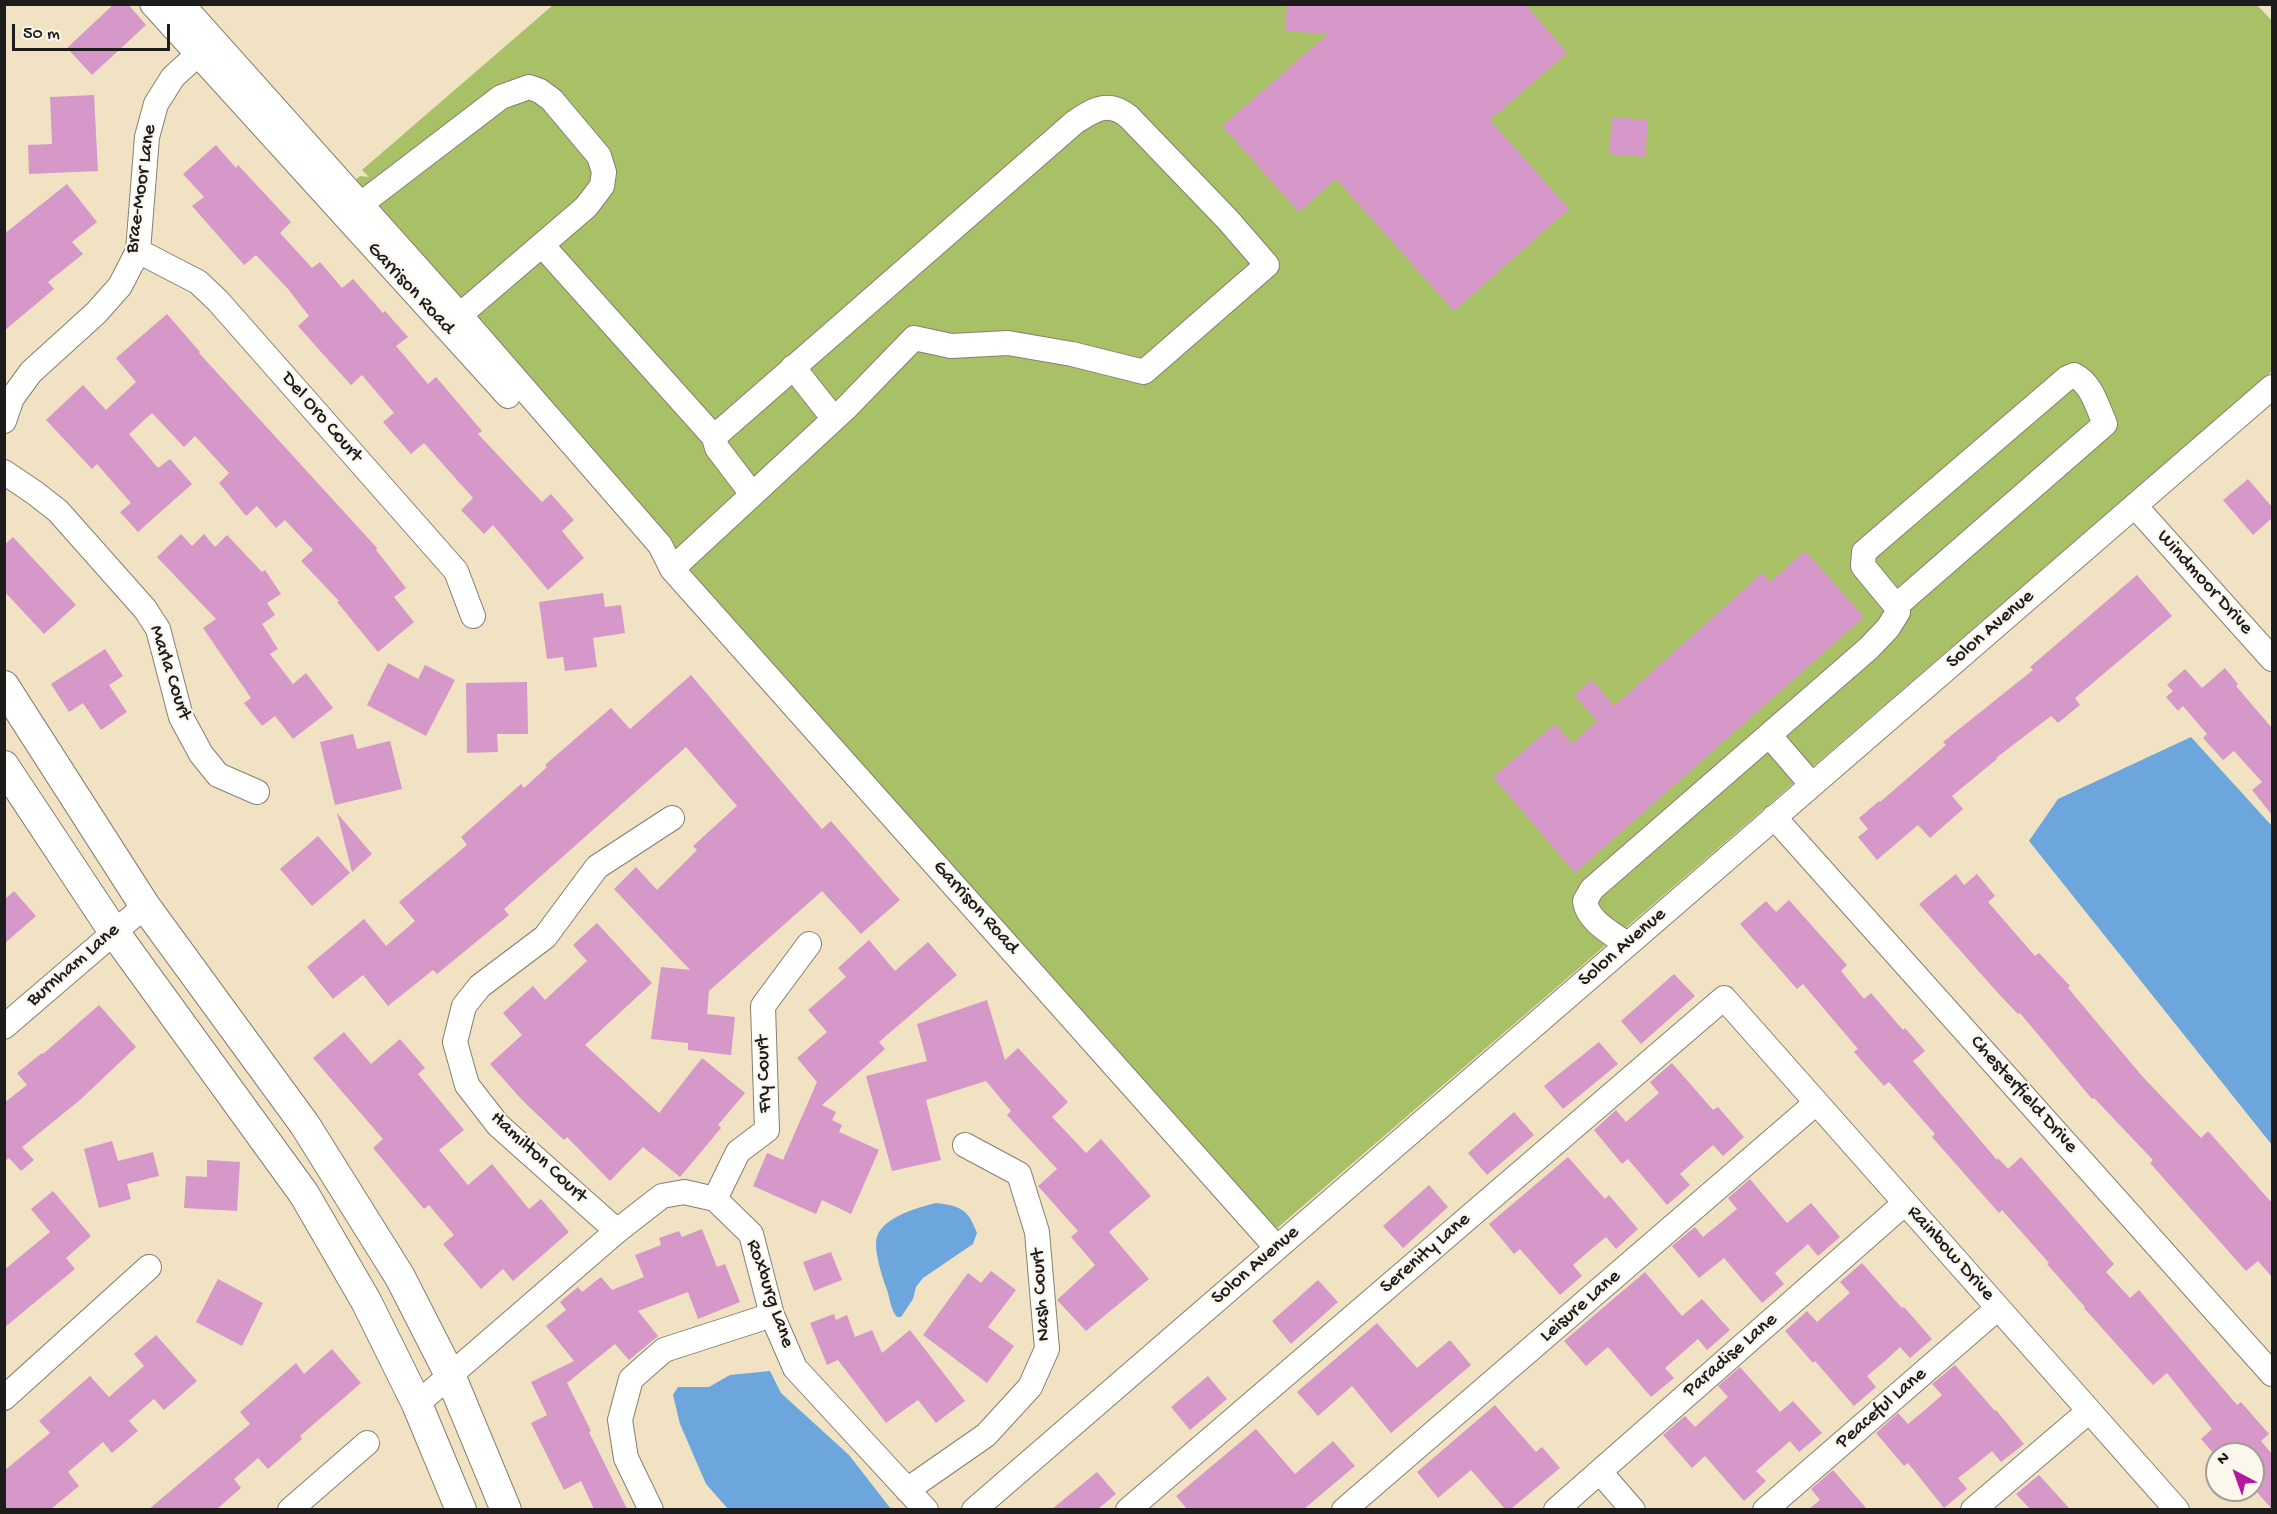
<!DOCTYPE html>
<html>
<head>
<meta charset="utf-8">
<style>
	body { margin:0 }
	#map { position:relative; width:2277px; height:1514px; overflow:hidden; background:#f1e2c4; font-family:"Gochi Hand",sans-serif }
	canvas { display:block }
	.frame { position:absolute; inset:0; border:6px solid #1c1c1c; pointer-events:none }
	.north { position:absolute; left:2205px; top:1442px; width:60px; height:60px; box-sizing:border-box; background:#fbf7ec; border:2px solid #a29f99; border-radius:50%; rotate:319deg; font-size:16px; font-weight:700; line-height:24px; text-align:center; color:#1c1c1c }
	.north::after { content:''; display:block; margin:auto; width:21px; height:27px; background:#b5179e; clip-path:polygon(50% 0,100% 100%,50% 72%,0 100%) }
	.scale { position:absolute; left:12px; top:24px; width:158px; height:27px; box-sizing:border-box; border:3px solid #1c1c1c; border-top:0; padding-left:8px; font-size:18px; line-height:21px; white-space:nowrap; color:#1c1c1c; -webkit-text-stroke:4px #fbf7ec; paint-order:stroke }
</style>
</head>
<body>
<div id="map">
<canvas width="2277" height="1514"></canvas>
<div class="frame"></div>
<div class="north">N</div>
<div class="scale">50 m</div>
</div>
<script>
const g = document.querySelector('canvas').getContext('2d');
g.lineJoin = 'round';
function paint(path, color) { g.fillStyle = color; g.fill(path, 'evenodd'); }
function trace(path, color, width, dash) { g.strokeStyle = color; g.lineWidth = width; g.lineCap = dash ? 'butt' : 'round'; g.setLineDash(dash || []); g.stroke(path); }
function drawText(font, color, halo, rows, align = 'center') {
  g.font = font + ' "Gochi Hand",sans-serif'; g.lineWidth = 4.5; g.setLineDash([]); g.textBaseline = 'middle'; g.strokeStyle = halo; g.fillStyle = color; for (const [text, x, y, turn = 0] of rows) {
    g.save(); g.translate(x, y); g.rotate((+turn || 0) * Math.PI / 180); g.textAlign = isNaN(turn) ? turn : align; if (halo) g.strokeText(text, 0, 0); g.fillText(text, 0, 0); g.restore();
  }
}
const green = new Path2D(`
	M553 5H2257L2272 21V371L1275 1230 687 568 354 181 360 176 369 177 362 170Z`);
const water = new Path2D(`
	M2191 737 2272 826V1145L2029 841 2058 799Z
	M936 1203C961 1206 968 1209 977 1233L973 1244 923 1278 916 1287 913 1299 901 1317H897C890 1309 890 1297 886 1287 882 1276 873 1248 877 1237 883 1217 919 1207 936 1203Z
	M770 1371 781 1393 849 1455 891 1509H728L706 1484 680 1424 673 1395 678 1387H709L730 1375Z`);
const building = new Path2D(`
	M114 4H128L146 25 92 75 67 48Z
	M1287 4H1525L1567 53 1490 120 1569 209 1454 311 1336 179 1299 212 1222 126 1328 34 1285 31Z
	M94 95 98 171 29 174 28 145 52 144 50 97Z
	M1612 117 1648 120 1645 157 1609 154Z
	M216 145 236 168 238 165 291 222 280 233 312 268 320 262 342 288 353 279 383 313 385 311 408 337 396 346 428 384 436 377 482 431 478 434 542 502 551 494 574 520 562 531 584 558 548 590 493 525 484 534 461 510 473 498 424 443 411 454 383 422 394 413 362 375 351 385 321 352 298 326 309 316 288 289 256 255 244 265 192 206 204 197 183 174Z
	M67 184 97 222 72 242 83 254 48 282 54 289 4 331V234Z
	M167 314 200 352 199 353 377 548 376 550 406 588 394 597 414 622 378 652 337 602 339 601 301 561 313 550 285 520 276 528 257 506 246 516 219 483 229 473 195 436 184 447 152 413 129 434 158 468 170 459 192 484 138 532 120 512 131 503 97 464 92 469 46 420 83 385 106 410 136 382 116 358Z
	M2248 479 2272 507V518L2253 535 2223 500Z
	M181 534 192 546 204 534 215 547 227 535 262 572 265 570 281 594 267 603 275 615 262 624 278 649 270 654 293 684 306 673 333 708 293 739 275 716 262 726 244 703 251 698 203 628 216 619 157 557Z
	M13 537 76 605 44 634 4 591V545Z
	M1805 551 1864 617 1575 873 1493 777 1555 724 1572 743 1597 721 1574 695 1592 680 1614 706 1762 573 1770 582Z
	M2137 575 2172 616 2075 698 2080 705 2058 723 2051 716 1996 758 1997 759 1952 796 1963 809 1930 838 1918 825 1877 860 1858 837 1868 829 1859 818 1879 801 1880 802 1946 745 1943 742 2033 670 2030 667Z
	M603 593 605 607 621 605 625 633 593 638 597 667 565 671 563 657 547 659 539 602Z
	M105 649 123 676 109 685 127 712 101 730 83 703 69 712 51 684Z
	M388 663 418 679 425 665 455 680 426 736 367 705Z
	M2225 668 2238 684 2236 686 2272 728V815L2252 790 2262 782 2234 751 2223 760 2203 738 2207 734 2183 706 2178 711 2166 697 2173 691 2167 685 2185 669 2202 688Z
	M691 675 822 829 831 821 900 900 861 934 822 891 709 991 707 1014 735 1017 731 1055 688 1050V1043L651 1039 661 967 690 970 614 889 636 867 657 890 697 850 693 846 737 806 686 747 504 909 509 915 437 974 433 970 388 1006 363 975 333 999 307 967 364 919 386 946 415 921 399 902 467 845 461 837 521 784 524 788 547 767 545 765 611 708 630 729Z
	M527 682 528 734H497L498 752 467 753 466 683Z
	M353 734 357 749 390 741 402 789 335 805 320 742Z
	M337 813 372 854 352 872Z
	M318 836 350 873 312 906 280 869Z
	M1956 874 1964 885 1977 874 1995 896 1988 902 2035 956 2039 953 2070 986 2068 988 2142 1076 2201 1138 2208 1131 2272 1203V1277L2258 1261 2246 1271 2150 1163 2153 1160 2094 1098 2092 1099 2020 1013 2018 1014 1997 992 1919 904Z
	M14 891 36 916 4 944V900Z
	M1789 900 1847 965 1841 971 1864 999 1871 993 1903 1030 1905 1028 1925 1051 1913 1061 1997 1160 1998 1158 2008 1169 2021 1157 2114 1264 2106 1272 2130 1298 2139 1290 2237 1405 2241 1402 2269 1434 2261 1441 2272 1454V1509L2253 1488V1454H2235L2227 1445 2215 1455 2201 1439 2212 1429 2167 1373 2153 1385 2084 1308 2085 1307 2047 1264 2049 1263 2002 1210 1999 1213 1961 1170 1932 1137 1935 1134 1889 1082 1884 1086 1854 1052 1858 1049 1803 984 1797 989 1740 924 1766 901 1776 912Z
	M597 923 652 983 585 1045 659 1113 702 1058 745 1093 718 1125 721 1128 680 1177 643 1147 610 1181 567 1137 564 1140 522 1100 490 1064 522 1035 503 1013 533 986 545 1000 587 961 573 945Z
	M869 940 895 971 928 942 957 975 879 1042 885 1049 822 1105 836 1112 832 1120 842 1125 839 1132 879 1150 851 1214 822 1200 816 1214 753 1186 767 1153 783 1160 817 1082 797 1058 827 1032 808 1010 846 977 838 968Z
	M1674 974 1695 996 1641 1044 1621 1021Z
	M987 1000 1005 1060 1018 1048 1068 1102 1052 1117 1086 1153 1101 1139 1151 1196 1109 1232 1149 1279 1086 1331 1057 1300 1095 1265 1071 1237 1078 1231 1038 1186 1057 1169 1007 1115 1011 1111 986 1081 926 1100 941 1160 892 1171 866 1076 927 1061 917 1024Z
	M99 1005 136 1047 80 1100 22 1147 34 1160 21 1171 9 1158 4 1162V1103L27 1085 17 1073 42 1053 43 1054Z
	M344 1032 371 1064 400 1039 425 1068 418 1074 464 1130 439 1150 468 1185 492 1164 529 1209 541 1199 569 1232 513 1281 503 1269 481 1289 443 1244 454 1235 429 1205 424 1209 373 1148 383 1139 313 1058Z
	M1599 1042 1618 1064 1563 1109 1544 1086Z
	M1672 1063 1713 1110 1718 1107 1744 1137 1723 1156 1713 1145 1697 1159 1680 1174 1690 1185 1667 1205 1628 1159 1622 1164 1594 1130 1616 1110 1626 1122 1643 1107 1659 1093 1650 1082Z
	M1514 1112 1534 1135 1487 1175 1468 1153Z
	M112 1141 118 1161 153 1152 159 1176 127 1184 131 1199 99 1208 84 1149Z
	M1568 1157 1605 1199 1609 1195 1638 1229 1616 1249 1606 1237 1589 1251 1573 1265 1582 1276 1560 1295 1520 1249 1514 1254 1489 1224Z
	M207 1160 240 1162 237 1211 184 1208 186 1176 207 1177Z
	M1750 1179 1787 1223 1811 1203 1840 1237 1818 1256 1808 1244 1792 1258 1775 1273 1784 1284 1762 1303 1724 1258 1699 1278 1672 1246 1695 1227 1703 1237 1737 1209 1728 1198Z
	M1429 1185 1448 1207 1403 1248 1383 1226Z
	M53 1191 91 1236 66 1258 75 1269 4 1328V1270L50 1232 31 1209Z
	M702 1229 717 1267 725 1264 740 1302 698 1319 688 1292 638 1311 658 1336 629 1360 615 1344 567 1383 591 1431 589 1432 627 1509H594L581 1481 564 1490 531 1423 547 1415 531 1382 574 1361 546 1326 566 1310 560 1302 578 1287 582 1292 601 1277 612 1290 644 1277 635 1255 661 1245 659 1238 679 1231 682 1237Z
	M831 1252 842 1280 814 1291 803 1262Z
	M1862 1263 1902 1308 1904 1307 1932 1339 1910 1358 1900 1347 1885 1361 1867 1376 1876 1387 1854 1406 1815 1361 1813 1363 1785 1331 1807 1311 1817 1322 1850 1293 1840 1282Z
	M991 1271 1016 1290 988 1327 1014 1346 987 1383 923 1335 968 1273 981 1283Z
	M1645 1272 1682 1316 1702 1299 1730 1330 1707 1350 1698 1339 1665 1368 1674 1378 1651 1397 1608 1347 1586 1366 1564 1341Z
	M218 1279 263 1303 242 1346 196 1322Z
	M1318 1280 1338 1302 1291 1344 1272 1321Z
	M834 1314 836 1320 847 1315 855 1337 872 1330 882 1353 910 1330 965 1401 936 1423 918 1400 886 1423 838 1360 827 1365 810 1323Z
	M1377 1323 1417 1368 1450 1340 1471 1365 1391 1433 1352 1386 1318 1416 1297 1392Z
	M156 1335 197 1381 164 1410 154 1399 129 1421 138 1431 112 1453 103 1442 68 1472 79 1486 51 1509H4V1471L50 1433 39 1421 90 1376 109 1397 144 1366 134 1354Z
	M332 1349 361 1383 300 1436 302 1439 268 1469 258 1458 234 1479 241 1488 217 1509H149L250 1424 240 1412 296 1363 304 1374Z
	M1955 1365 1995 1411 1996 1410 2024 1444 2001 1462 1992 1451 1975 1465 1958 1478 1967 1489 1944 1508 1908 1463 1904 1466 1876 1433 1898 1413 1908 1424 1926 1409 1942 1395 1932 1384Z
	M1740 1367 1780 1412 1793 1401 1822 1433 1799 1452 1790 1441 1756 1471 1766 1481 1744 1501 1705 1456 1692 1468 1663 1435 1685 1416 1695 1427 1728 1397 1718 1386Z
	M1208 1376 1227 1399 1190 1430 1171 1407Z
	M1495 1405 1536 1452 1542 1447 1560 1468 1511 1509H1505L1471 1470 1438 1498 1417 1472Z
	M1256 1429 1295 1474 1333 1441 1355 1466 1304 1509H1187L1176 1496Z
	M1833 1470 1867 1509H1809L1820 1500 1811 1489Z
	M1097 1472 1116 1494 1098 1509H1052Z
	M2039 1475 2070 1509H2030L2016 1494Z`);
const minor = new Path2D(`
	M152 4 508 396
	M182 4 460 315 660 545 672 569 1277 1248
	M361 204 501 97 529 87 540 91 552 100 599 156 604 172 602 186 586 207 460 315
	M542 245 714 437
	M138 251 198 282 218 301 456 571 473 616
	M793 367 834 419
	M4 421 12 398 31 372 96 313 120 286 138 251 147 137 156 104 173 77 207 46
	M4 472 35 493 58 511 145 609 158 629 181 717 201 754 218 775 257 792
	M2135 506 2272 659
	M672 569 847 407 914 338 951 346 1008 343 1072 354 1144 372 1267 265 1228 220 1129 117C1109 100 1095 109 1075 122L714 437 717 448 752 494
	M1769 735 1812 785
	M1774 817 2272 1374
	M1627 944C1613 934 1587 921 1585 901L1592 889 1869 648 1888 628 1898 612 1896 606 1863 566 1864 552 2067 378 2074 375C2092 384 2097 406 2105 424L1896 606
	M4 1027 145 906
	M715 1199 738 1152 767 1130 763 1006 809 944
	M617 1231 498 1125 467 1085 455 1042 464 1006 480 986 545 937 597 867 672 818
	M4 1398 149 1267
	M417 1404 617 1231 662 1196 684 1192 715 1199 751 1234 772 1315 795 1368 926 1510
	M1600 1472 1633 1510
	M907 1490 986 1435 1030 1387 1047 1349 1037 1232 1019 1174 965 1145
	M290 1510 367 1443
	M651 1510 626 1458 620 1420 631 1379 664 1350 772 1315
	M974 1510 2272 387
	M1128 1510 1724 998 2177 1510
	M1344 1510 1816 1103
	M1556 1510 1905 1203
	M1765 1510 1998 1308
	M1973 1510 2089 1411`);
const major = new Path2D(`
	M4 686 145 906 305 1125 400 1277 450 1375 506 1510
	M4 766 114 932 304 1194 366 1301 417 1404 461 1510`);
const streetNames = [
	["Brae-Moor Lane",142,189,-82],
	["Garrison Road",410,289,47],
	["Del Oro Court",321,418,49],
	["Windmoor Drive",2204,583,48],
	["Solon Avenue",1991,630,-41],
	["Marla Court",169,673,72],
	["Garrison Road",975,908,48],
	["Solon Avenue",1623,948,-41],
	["Burnham Lane",74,966,-41],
	["Fry Court",765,1074,-92],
	["Chesterfield Drive",2023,1095,48],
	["Hamilton Court",538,1158,43],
	["Serenity Lane",1426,1254,-41],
	["Rainbow Drive",1950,1254,48],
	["Solon Avenue",1256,1266,-41],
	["Roxburg Lane",769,1294,71],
	["Nash Court",1042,1295,-94],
	["Leisure Lane",1581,1307,-41],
	["Paradise Lane",1731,1356,-41],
	["Peaceful Lane",1882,1409,-41]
];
paint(green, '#a8c167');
paint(water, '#6ca6dc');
paint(building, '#d598c8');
trace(minor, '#867f70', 26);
trace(major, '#867f70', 32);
trace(minor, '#fff', 24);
trace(major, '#fff', 30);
drawText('20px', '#1c1c1c', '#fbf7ec', streetNames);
</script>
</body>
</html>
